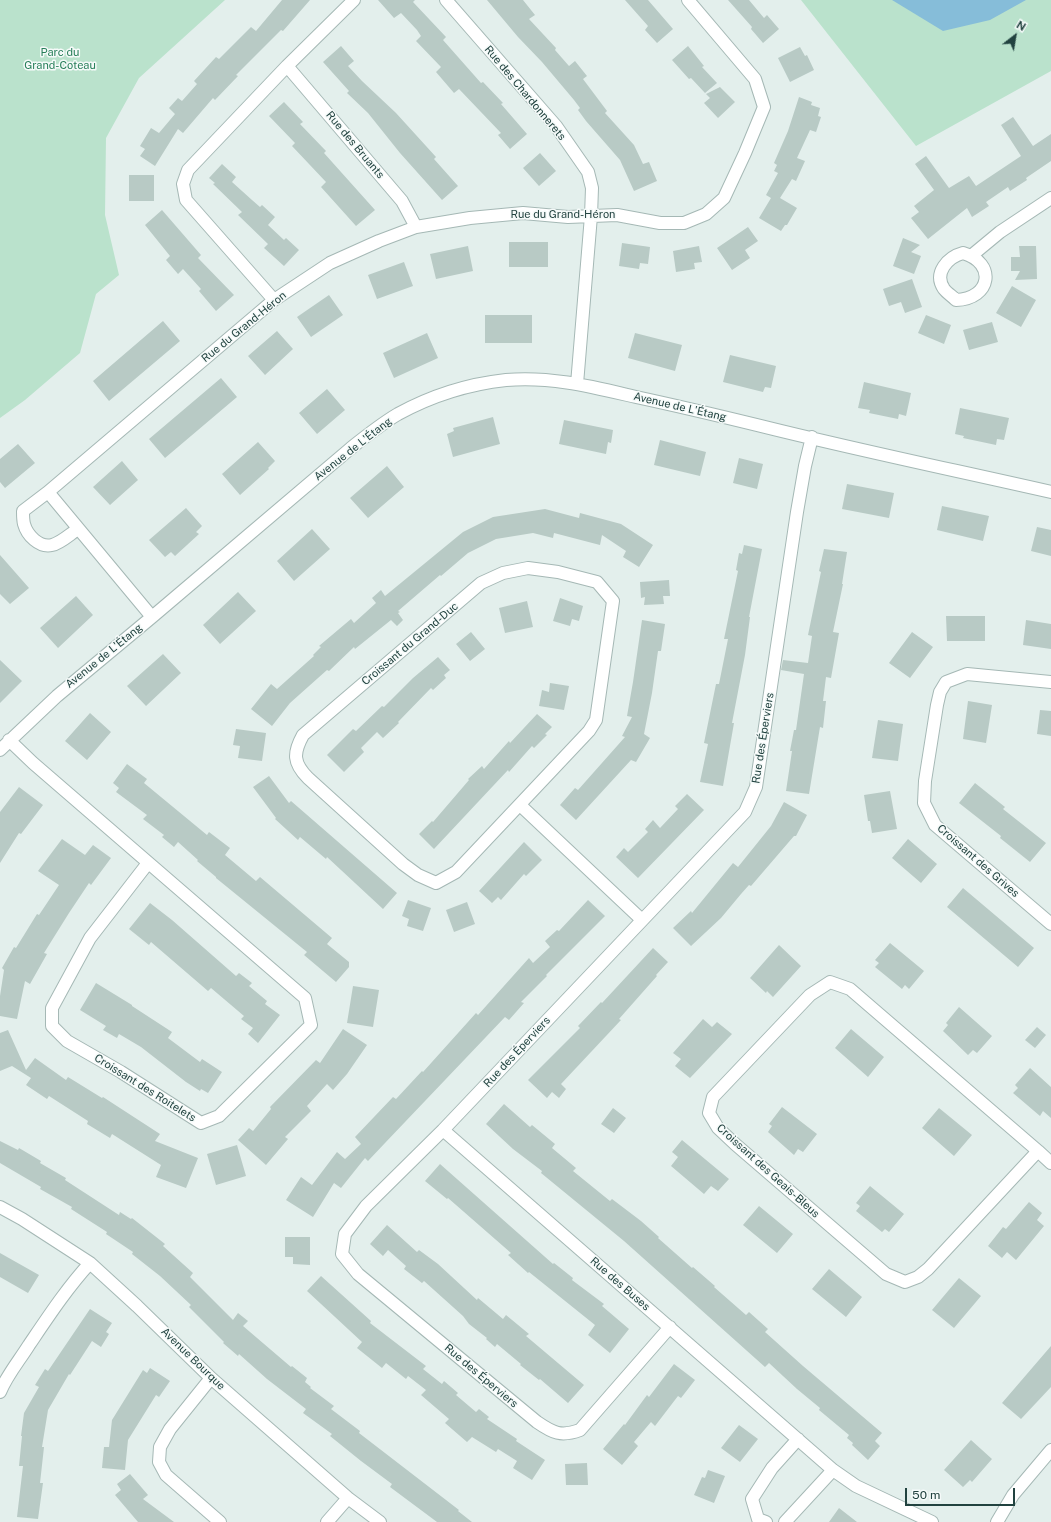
<!DOCTYPE html>
<html>
<head>
<meta charset="utf-8">
<style>
	body { margin:0 }
	#map { position:relative; width:1051px; height:1522px; overflow:hidden; background:#e3efec; font-family:"Public Sans",sans-serif }
	canvas { display:block }
	.north { position:absolute; left:995px; top:16px; width:40px; height:40px; -webkit-text-stroke:3px #f5faf9; paint-order:stroke; rotate:31deg; font-size:11px; font-weight:700; line-height:16px; text-align:center; color:#21423f }
	.north::after { content:''; display:block; margin:auto; width:14px; height:18px; background:#21423f; clip-path:polygon(50% 0,100% 100%,50% 72%,0 100%) }
	.scale { position:absolute; left:905px; top:1488px; width:110px; height:18px; box-sizing:border-box; border:2px solid #21423f; border-top:0; padding-left:5px; font-size:12px; line-height:14px; white-space:nowrap; color:#21423f; -webkit-text-stroke:3px #f5faf9; paint-order:stroke }
</style>
</head>
<body>
<div id="map">
<canvas width="1051" height="1522"></canvas>
<div class="north">N</div>
<div class="scale">50 m</div>
</div>
<script>
const g = document.querySelector('canvas').getContext('2d');
g.lineJoin = 'round';
function paint(path, color) { g.fillStyle = color; g.fill(path, 'evenodd'); }
function trace(path, color, width, dash) { g.strokeStyle = color; g.lineWidth = width; g.lineCap = dash ? 'butt' : 'round'; g.setLineDash(dash || []); g.stroke(path); }
function drawText(font, color, halo, rows, align = 'center') {
  g.font = font + ' "Public Sans",sans-serif'; g.lineWidth = 3; g.setLineDash([]); g.textBaseline = 'middle'; g.strokeStyle = halo; g.fillStyle = color; for (const [text, x, y, turn = 0] of rows) {
    g.save(); g.translate(x, y); g.rotate((+turn || 0) * Math.PI / 180); g.textAlign = isNaN(turn) ? turn : align; if (halo) g.strokeText(text, 0, 0); g.fillText(text, 0, 0); g.restore();
  }
}
const green = new Path2D(`
	M0 0H225L139 78 106 138 105 215 119 275 96 294 80 353 25 400 0 418Z
	M801 0H1051V71L916 146Z`);
const water = new Path2D(`
	M892 0H1026L990 20 943 31Z`);
const building = new Path2D(`
	M282 0H310L283 31 281 30 236 75 238 76 215 100 213 98 183 133 178 129 155 166 140 156 145 149 140 146 151 128 159 133 175 114 169 108 178 98 182 101 197 84 194 81 216 57 219 59 251 27 256 31Z
	M378 0H415L413 2 446 37 443 40 481 83 483 82 503 103 501 104 527 134 510 149 498 135 501 133 459 89 454 93 436 72 441 67 416 41 421 36 417 30 401 13 394 18Z
	M487 0H523L535 15 529 19 556 48 555 50 569 66 575 61 587 76 583 79 607 111 605 113 634 145 643 164 649 162 657 181 634 191 620 160 586 121 578 110 580 108 574 100 542 62 518 37Z
	M625 0H648L673 29 657 43 645 30 648 26Z
	M728 0H749L764 18 767 15 779 29 763 43 751 29 752 27Z
	M341 46 354 61 348 66 362 81 396 113 436 157 434 159 458 186 442 200 400 153 368 113 347 93 349 91 323 62Z
	M688 46 704 66 702 67 717 83 705 93 691 78 689 79 672 60Z
	M800 47 805 56 807 55 814 70 790 82 778 58Z
	M720 87 735 102 718 118 704 103 710 98 706 94Z
	M799 97 812 102 811 105 820 108 818 116 821 117 816 132 810 130 797 158 805 161 796 181 792 179 780 198 797 208 787 225H785L781 231 759 218 771 198 766 195 778 173 774 171 777 165 774 163 788 131Z
	M284 102 303 122 300 124 326 151 324 153 375 210 356 226 321 187 326 182 292 146 295 143 269 116Z
	M1013 117 1033 146 1051 134V161L1026 178 1027 180 1010 191 1008 187 986 202 989 206 972 217 967 208 928 239 911 218 919 212 914 206 934 190 915 164 926 156 949 188 969 176 976 186 1021 156 1001 125Z
	M540 153 556 171 539 186 523 168Z
	M222 164 236 177 232 182 252 200 260 207 262 205 275 217 268 225 284 240 286 238 299 250 284 266 264 248 268 244 238 215 242 212 213 184 215 183 209 178Z
	M129 175H154V201H129Z
	M162 210 201 255 198 258 234 295 216 311 199 291 201 289 183 269 178 274 166 260 170 256 145 225Z
	M748 227 758 241 745 250 750 258 732 270 717 248Z
	M903 238 920 245 911 252 921 256 914 274 893 266Z
	M509 242H548V267H509Z
	M622 243 650 247 648 264 640 263 639 269 619 266Z
	M468 246 473 271 436 279 430 254Z
	M699 246 702 262 694 263 695 269 676 272 673 251Z
	M1019 246H1036L1037 279 1015 280 1020 271H1011V257H1020Z
	M404 262 413 286 377 299 368 275Z
	M912 279 922 307 905 313 901 302 889 306 883 289Z
	M1012 286 1036 300 1021 327 996 313Z
	M329 295 343 315 311 337 297 317Z
	M485 315H532V343H485Z
	M926 315 951 325 944 344 918 333Z
	M163 321 180 341 109 401 93 381Z
	M992 322 998 342 969 350 963 330Z
	M277 331 293 349 265 375 248 356Z
	M427 333 438 358 394 378 383 353Z
	M635 333 682 345 675 371 628 358Z
	M730 355 776 366 771 388 765 387 763 392 723 382Z
	M221 378 237 397 165 458 149 439Z
	M864 382 911 393 906 416 899 414 898 419 869 413 870 410 858 408Z
	M327 389 345 410 317 434 299 413Z
	M960 408 1009 418 1004 440 997 439 996 445 963 438 964 436 955 434Z
	M493 417 500 444 453 457 447 434 454 431 453 428Z
	M564 420 613 430 611 443 608 442 606 454 559 444Z
	M660 440 706 452 700 476 654 465Z
	M258 442 275 461 268 468 269 469 240 495 222 474Z
	M18 444 35 463 5 488 0 482V459Z
	M739 458 763 464 757 489 733 483Z
	M122 461 138 480 110 505 93 487Z
	M387 466 404 487 368 518 350 498Z
	M847 484 894 493 889 518 842 509Z
	M942 506 989 516 983 541 937 530Z
	M186 508 202 526 196 532 199 534 175 556 171 552 165 557 149 540Z
	M545 509 579 518 580 513 621 524 653 545 639 567 623 557 626 551 602 535 600 545 554 533 553 538 533 533 496 539 468 553 441 576 440 575 398 611 400 612 398 613 403 620 397 626 391 620 355 649 354 647 329 671 327 670 290 703 272 726 251 709 271 684 277 689 314 656 313 655 321 647 319 646 351 619 354 623 376 603 372 598 381 590 385 596 463 532 493 517Z
	M1037 527 1051 530V556L1031 551Z
	M312 529 330 549 294 581 277 561Z
	M744 545 762 549 749 617H750L745 655 732 723H734L723 786 700 782 708 744 704 743 716 684H719L728 639H724L738 571 736 570 739 553 742 554Z
	M824 549 847 552 842 584H843L833 632 839 633 831 678 826 677 823 701H826L823 728 820 727 809 794 786 791 792 751H790L794 730H796L804 674 781 670 783 660 808 663 812 636 808 635 821 572 819 571Z
	M0 555 29 588 10 604 0 594Z
	M669 580 670 596H663L664 604 644 605 645 597 641 598 640 582Z
	M238 592 256 611 220 644 203 625Z
	M76 596 93 615 58 648 40 628Z
	M560 598 583 606 579 621 572 619 570 626 553 621Z
	M527 601 533 627 505 633 499 608Z
	M946 616H985V641H947Z
	M642 620 665 624 661 651H658L652 693 644 734 650 738 636 762 631 760 576 820 560 805 575 788 578 790 625 737 622 736 632 717 627 716 633 682Z
	M1026 620 1051 624V649L1023 645Z
	M471 632 485 649 470 661 456 644Z
	M912 632 933 647 910 678 889 663Z
	M163 654 181 673 146 706 127 686Z
	M438 657 450 670 444 675 446 678 433 690 431 688 398 722 399 723 383 738 377 732 361 748 364 752 344 772 327 755 353 729 356 731 382 706 384 707 413 678Z
	M0 660 22 681 0 703Z
	M550 683 569 686 564 710 539 706 542 690 549 692Z
	M968 701 992 705 986 743 963 739Z
	M1040 710 1051 711V736L1037 734Z
	M90 713 111 732 87 760 65 741Z
	M537 714 552 727 545 734 547 735 534 748 532 746 509 772 508 770 434 849 419 834 432 821 433 822 469 780 468 779 482 766 484 769 509 741 510 743Z
	M878 720 903 724 898 761 872 758Z
	M236 729 266 733 262 761 238 758 240 746 233 745Z
	M127 764 147 779 144 783 207 835 209 832 230 848 225 855 256 881 260 877 332 938 327 944 349 962V967L336 982 304 955 307 952 216 878V877L197 861 198 860 178 842 174 847 162 837 164 835 143 819 147 815 116 792 119 788 113 783Z
	M269 776 289 803 291 801 397 893 383 909 327 857 326 859 300 837 298 840 275 819 276 818 253 787Z
	M975 783 1005 807 1003 809 1046 843 1030 862 1000 838 1001 836 959 803Z
	M19 787 43 805 21 834 19 833 0 863V812Z
	M890 791 897 829 872 833 870 821H868L864 795Z
	M687 794 704 810 638 878 616 857 624 848 628 852 648 832 645 829 653 820 660 828 678 809 675 806Z
	M784 802 807 815 796 836H794L751 886 749 885 741 894 721 918 691 946 673 928 691 911 692 913 733 863 738 867 771 826Z
	M62 839 85 855 93 845 111 858 91 885 89 883 69 913 44 953 47 954 30 984 25 981 17 1019 0 1016V996L4 970 2 968 14 947 16 948 37 914 39 915 59 885 38 871Z
	M908 839 937 864 921 883 892 858Z
	M524 842 542 860 526 876 524 874 501 900 498 897 492 903 479 891Z
	M963 888 1034 948 1018 967 947 907Z
	M408 900 431 908 423 931 407 926 409 919 402 916Z
	M588 900 605 916 546 975 547 976 521 1002 524 1003 509 1020 505 1017 385 1143 368 1161 365 1158 341 1188 334 1183 313 1217 286 1200 301 1177 312 1185 337 1152 345 1159 361 1144 355 1137 393 1097 396 1099 422 1071 423 1072 476 1013 478 1015 529 958 533 963 550 947 545 941 557 930 559 931Z
	M467 902 475 924 454 932 446 910Z
	M150 903 172 920 236 976 239 973 252 983 249 986 267 1001 265 1004 280 1015 258 1043 248 1034 253 1028 241 1019 244 1016 211 988 208 991 151 942 149 945 129 929Z
	M890 943 924 971 909 989 905 985 902 989 875 967 879 963 875 960Z
	M779 945 801 966 773 997 767 991 766 993 750 978Z
	M653 948 668 962 656 975 657 976 619 1019 621 1020 561 1084 566 1089 559 1098 552 1092 547 1098 528 1080 580 1028 578 1026 601 1002 602 1003Z
	M96 983 132 1005V1006L172 1032 168 1038 200 1062 202 1059 222 1072 208 1093 201 1089 200 1091 186 1082 141 1047 119 1034 117 1038 103 1030 106 1026 80 1010Z
	M353 986 379 990 373 1027 347 1023Z
	M959 1007 992 1036 977 1053 973 1050 968 1055 943 1031 948 1025 946 1023Z
	M703 1019 712 1027 717 1022 732 1034 690 1078 675 1066 681 1059 673 1053Z
	M1037 1027 1046 1035 1035 1048 1025 1040Z
	M343 1029 367 1045 347 1074 333 1090 327 1084 307 1106 311 1111 285 1137 288 1139 266 1165 238 1140 249 1128 253 1131 271 1109 270 1107 316 1060 320 1063Z
	M851 1029 884 1057 868 1077 835 1048Z
	M8 1030 26 1070 35 1058 66 1080 68 1077 102 1098 103 1097 160 1134 155 1141 198 1158 186 1188 156 1177 161 1165 112 1134 110 1138 87 1124 88 1121 49 1096 47 1099 26 1085 31 1078 12 1066 0 1071V1033Z
	M1030 1068 1051 1087V1118L1043 1111 1040 1116 1013 1093 1018 1088 1015 1085Z
	M504 1104 530 1127 532 1125 555 1144 552 1148 576 1168 573 1171 610 1201 612 1199 641 1221 659 1237 658 1238 692 1268 693 1267 715 1286 714 1287 746 1315 749 1312 768 1329 765 1332 803 1366 882 1433 875 1441 880 1446 868 1460 852 1445 853 1443 847 1438 849 1435 819 1410 820 1408 797 1389 769 1363 765 1367 624 1241 541 1173 542 1171 513 1149 486 1124Z
	M782 1107 817 1134 803 1152 798 1149 794 1155 768 1132 772 1126 769 1124Z
	M613 1108 626 1118 614 1133 601 1124Z
	M939 1108 972 1135 954 1156 922 1128Z
	M682 1140 729 1179 718 1191 711 1186 704 1194 671 1166 678 1157 672 1152Z
	M0 1141 18 1150 19 1148 41 1161 40 1163 66 1178 65 1180 119 1215 120 1212 131 1219 132 1218 165 1244 163 1246 193 1273 190 1277 233 1320 238 1313 248 1321 243 1326 291 1367 292 1366 307 1378 305 1382 311 1387 310 1388 334 1406 331 1409 360 1431 359 1433 459 1510 458 1511 472 1522H437L390 1487 392 1484 361 1461 330 1436 332 1434 303 1413 306 1409 267 1379 239 1354 238 1356 223 1343 224 1342 189 1307 191 1305 160 1276 132 1254 133 1252 106 1234 107 1232 71 1209 72 1207 40 1189 41 1187 0 1163Z
	M237 1145 246 1176 216 1185 207 1154Z
	M440 1164 553 1264 554 1263 573 1278 572 1280 604 1304 602 1306 629 1329 610 1353 588 1335 595 1325 529 1272 528 1273 508 1255 511 1253 448 1198 447 1199 425 1181Z
	M870 1186 904 1214 889 1232 885 1229 882 1232 856 1211 860 1206 856 1203Z
	M1029 1202 1042 1213 1037 1220 1044 1226 1016 1260 1007 1252 1002 1258 988 1246 1003 1227 1006 1229Z
	M759 1206 793 1234 777 1253 743 1225Z
	M387 1225 417 1252 419 1250 438 1264 477 1300 478 1298 503 1319 506 1315 529 1334 526 1336 584 1385 568 1403 540 1379 539 1380 520 1365 521 1364 497 1344 495 1347 486 1339 487 1338 469 1324 463 1316 424 1281 422 1283 404 1269 406 1266 388 1250 383 1256 370 1244Z
	M285 1237H310V1265L293 1264V1257H285Z
	M0 1253 39 1275 28 1293 0 1277Z
	M829 1269 862 1297 846 1317 812 1289Z
	M321 1276 371 1321 370 1323 426 1366 423 1369 442 1384 444 1381 458 1393 456 1395 476 1412 479 1409 489 1417 487 1419 517 1439 516 1441 545 1460 532 1480 513 1468 517 1461 498 1449 496 1452 472 1437 467 1442 445 1423 449 1419 421 1395 426 1390 408 1376 406 1379 386 1363 382 1368 357 1348 362 1342 307 1291Z
	M959 1278 981 1296 954 1328 932 1310Z
	M90 1309 112 1323 106 1332 109 1334 101 1347 92 1341 70 1375 69 1374 48 1410 42 1447H44L40 1483H43L38 1519 17 1517 23 1466H19L22 1436H21L24 1413 39 1387 35 1385 45 1369 48 1371Z
	M1051 1346V1387L1021 1419 1002 1403Z
	M674 1364 695 1380 681 1398 678 1396 655 1426 651 1422 634 1442 638 1446 622 1465 603 1449 624 1424 625 1425 647 1395 649 1397Z
	M150 1368 170 1381 159 1397 156 1395 128 1440 125 1470 102 1468 104 1447H109L112 1420 143 1370 147 1373Z
	M739 1425 758 1439 740 1462 721 1448Z
	M971 1440 992 1459 972 1482 970 1480 963 1487 944 1470Z
	M587 1463 588 1485H566L565 1464Z
	M708 1470 725 1476 714 1503 694 1495 702 1477 705 1478Z
	M130 1474 148 1495 143 1499 174 1522H138L115 1495 121 1490 117 1484Z
	M839 1508 857 1522H829Z`);
const minor = new Path2D(`
	M446 0 556 126 588 172 592 188 591 216 577 384
	M287 66 402 201 416 227
	M963 253C997 263 991 299 956 300 952 296 947 293 944 289 933 273 948 257 963 253Z
	M971 256 1000 232 1051 198
	M274 300 186 200 183 184 188 170 287 66 354 0
	M48 492 23 511C23 515 23 520 24 524 27 535 39 548 52 545 61 543 70 534 78 529
	M528 568 558 572 597 582 613 601 596 720 589 731 456 872 436 883 418 875 403 864 308 778C293 763 293 753 303 735L481 583 503 573Z
	M152 617 48 492 274 300 330 263 379 241 416 227 470 218 523 213 568 217 617 215 660 223H684L706 214 724 198 745 153 764 107 755 79 688 0
	M1051 682 967 674 946 682 940 692 937 705 925 781 924 803 935 825 1051 924
	M9 740 33 763 305 998 311 1025 219 1116 201 1123 121 1072 67 1041 52 1026V1008L90 938 148 863
	M0 750 57 696 152 617 351 448C366 436 381 424 398 414 431 396 469 384 506 380 551 376 593 387 636 397 678 406 720 416 761 426 857 450 954 470 1051 492
	M520 805 642 920
	M443 1130 833 1470 856 1486 932 1522
	M1038 1151 928 1269 918 1277 905 1282 886 1274 735 1144 718 1128 709 1113 713 1097 810 995 830 982 850 989 1038 1151 1051 1163
	M0 1207 22 1219 90 1263 137 1306 211 1378 348 1498 380 1522
	M670 1327 580 1430C561 1437 553 1433 537 1422L358 1274 342 1254 345 1234 366 1206 443 1130 745 812 756 787 797 512 805 466 812 437
	M211 1378 170 1429 160 1447 159 1462 166 1475 220 1522
	M0 1392C7 1375 19 1361 29 1345 48 1317 67 1288 90 1263
	M327 1522 348 1498
	M766 1522 758 1519 752 1499 772 1468 798 1439
	M785 1522 833 1470
	M997 1522 1013 1495 1051 1450`);
const parkNames = [
	["Parc du",60,53],
	["Grand-Coteau",60,66]
];
const streetNames = [
	["Rue des Chardonnerets",525,93,50],
	["Rue des Bruants",355,145,50],
	["Rue du Grand-Héron",563,215],
	["Rue du Grand-Héron",244,327,-39],
	["Avenue de L'Étang",680,407,13],
	["Avenue de L'Étang",353,449,-38],
	["Croissant du Grand-Duc",410,644,-40],
	["Avenue de L'Étang",104,656,-39],
	["Rue des Éperviers",763,738,-81],
	["Croissant des Grives",978,861,41],
	["Rue des Éperviers",517,1052,-47],
	["Croissant des Roitelets",145,1088,32],
	["Croissant des Geais-Bleus",768,1171,42],
	["Rue des Buses",620,1284,41],
	["Avenue Bourque",193,1359,44],
	["Rue des Éperviers",481,1376,40]
];
paint(green, '#bae2cc');
paint(water, '#86bdd9');
paint(building, '#b8cac5');
trace(minor, '#a5b8b5', 14);
trace(minor, '#fff', 12);
drawText('11px', '#267e58', '#f5faf9', parkNames);
drawText('11px', '#21423f', '#f5faf9', streetNames);
</script>
</body>
</html>
